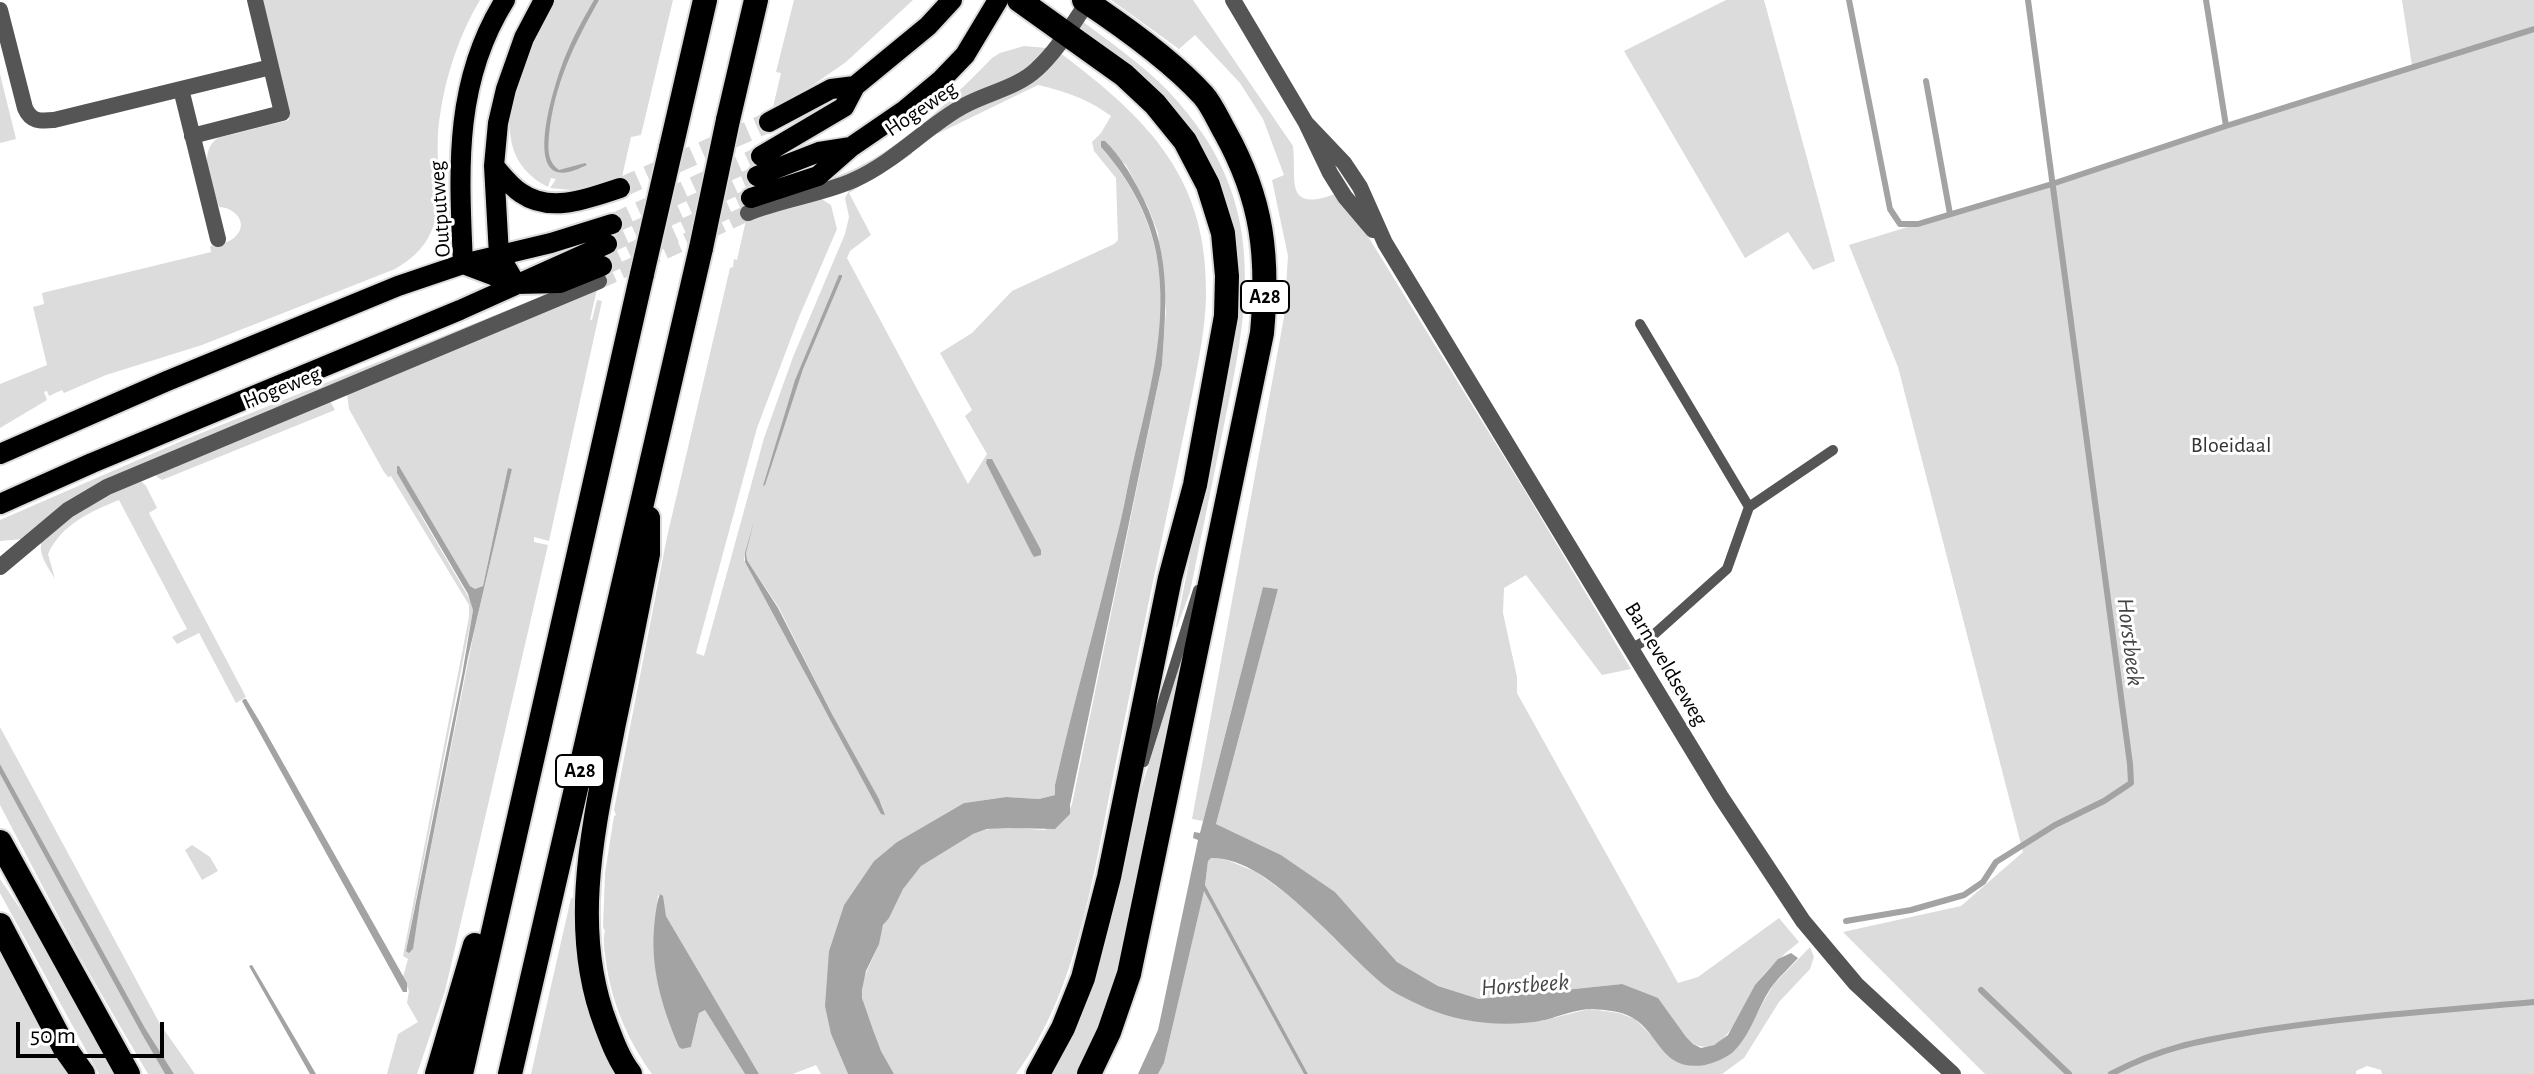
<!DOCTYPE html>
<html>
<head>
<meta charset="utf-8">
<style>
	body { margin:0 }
	#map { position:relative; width:2534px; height:1074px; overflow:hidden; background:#fff; font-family:"Alegreya Sans",sans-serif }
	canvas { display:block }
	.scale { position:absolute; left:16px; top:1022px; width:148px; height:36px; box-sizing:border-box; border:4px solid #000; border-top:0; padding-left:10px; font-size:24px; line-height:28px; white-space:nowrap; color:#000; -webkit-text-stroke:6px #fff; paint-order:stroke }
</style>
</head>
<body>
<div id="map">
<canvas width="2534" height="1074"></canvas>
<div class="scale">50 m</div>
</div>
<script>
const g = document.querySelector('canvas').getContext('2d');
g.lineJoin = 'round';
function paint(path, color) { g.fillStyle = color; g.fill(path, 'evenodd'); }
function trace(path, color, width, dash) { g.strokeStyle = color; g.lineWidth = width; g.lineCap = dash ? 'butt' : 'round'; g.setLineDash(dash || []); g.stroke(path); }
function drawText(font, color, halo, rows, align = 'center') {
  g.font = font + ' "Alegreya Sans",sans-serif'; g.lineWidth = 6; g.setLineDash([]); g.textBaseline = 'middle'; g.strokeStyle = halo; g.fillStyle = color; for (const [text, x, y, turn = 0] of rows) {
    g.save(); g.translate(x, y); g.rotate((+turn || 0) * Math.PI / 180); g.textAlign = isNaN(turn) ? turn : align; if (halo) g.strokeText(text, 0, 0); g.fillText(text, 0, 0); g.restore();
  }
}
const green = new Path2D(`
	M263 0H480C459 35 446 75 440 115 430 175 460 233 395 269L202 345 106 375 64 393 62 390 49 396 47 391 44 392 47 400 0 428V384L47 365 33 307 44 304 42 293 211 252 210 246C218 244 229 243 235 237 250 223 234 207 219 207 213 186 196 152 218 138L289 120 273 52Z
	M555 0H673L641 135 631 137 622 177 572 190 550 188 556 179 551 178 548 187C473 149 527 53 555 0Z
	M794 0H913L846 62 813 85 773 107 781 73 776 72Z
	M1111 0H1193L1293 146C1297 179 1283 213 1335 194L1369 238 1525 491 1631 669 1602 675 1526 575 1504 588 1503 613 1517 677V693L1678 983 1698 977 1779 918 1799 942C1783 955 1767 968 1755 986 1741 1007 1727 1059 1693 1044L1622 984 1479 999 1438 986 1397 962 1335 892 1281 855 1216 824 1278 589 1263 587 1203 821 1192 819 1284 317 1288 256 1272 180 1284 175 1263 119 1240 83 1195 35 1179 49Z
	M1726 0H1764L1835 261 1813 270 1788 232 1745 258 1624 51Z
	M2402 0H2534V1074H2382L2381 1070 2367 1066 2356 1071V1074H1985L1843 932 1961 906 2023 852 1898 367 1849 245 2226 129 2412 66Z
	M1082 21C1115 46 1152 71 1179 103 1267 204 1250 304 1224 425 1213 481 1201 536 1190 592L1177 627H1176C1188 567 1200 508 1213 448 1237 332 1266 226 1186 122 1157 83 1116 55 1077 26Z
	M1024 46 1047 48 1032 65 860 170 816 186 785 190C809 184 834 179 856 168 908 142 952 99 992 58L1000 53Z
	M1059 52C1148 119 1209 178 1206 298 1205 331 1198 363 1192 395 1167 514 1142 633 1118 752 1096 856 1081 988 1016 1074H894C882 1053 862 1019 862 994 862 977 871 963 877 948 880 940 880 932 884 924 893 905 905 882 920 867 934 853 970 832 990 829 1008 826 1027 829 1045 830L1068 813 1072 804 1162 365 1166 310 1158 233 1148 207 1126 165 1100 146C1127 177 1147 211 1156 252 1171 325 1148 396 1132 467 1126 492 1122 518 1116 544 1096 624 1073 704 1055 785V795L1039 799 1006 797 964 803 897 842 874 861 844 905 829 951 831 1034 848 1074H821L816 1065 793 1074H759L666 916 661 894 658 896C650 958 654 993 682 1049L691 1047 699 1013 705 1010 745 1074H652C627 1039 610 1000 605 954 604 946 603 937 605 931L603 927 605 873 614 816 616 815 614 810 667 537 730 268 733 267 734 259 737 260 746 220 820 198 831 205 837 229 799 317 757 428 696 653 704 656 764 438 793 357 845 234 849 217 845 198 850 189 912 152V154L849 193 871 235 850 251 847 258 968 484 987 454 965 416 972 410 940 353 972 333 1012 291 1114 244 1118 240 1116 178 1094 151 1092 142 1101 133 1111 116C1086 98 1067 92 1038 85L937 134 938 131ZM990 458 1041 550 1034 557 986 463ZM753 521 746 553 747 560 779 608 832 714 886 812 822 705 744 560Z
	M0 74 16 139 0 143Z
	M577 282 156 459 22 539 0 541V520L184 440Z
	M597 289 590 320H592L597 300 602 301 549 541 534 537V542L548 545 445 991 417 1074H387L398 1034 418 1022 407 1003 409 991 403 977 408 959 403 956 469 617V605L391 476 388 477 384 472 349 409 347 394ZM399 466 470 586 475 589 483 586 507 472 508 468 512 469 474 632 420 903 412 951 406 950 473 610 472 603 420 514Z
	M330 401 335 410 162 480 157 477 156 473Z
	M139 479 146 486 157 508 149 513 246 697 236 703 199 633 177 644 172 637 187 629 119 500C90 512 62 524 48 554L55 579C49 569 39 556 41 544 46 523 119 490 139 479Z
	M1188 639 1127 946 1081 1074H1045L1115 872Z
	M0 727 160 1024 195 1074H174L145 1028 0 764Z
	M0 774 143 1036 165 1074H148L78 954 0 805Z
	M192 845 210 857 218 871 202 880 185 850Z
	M1220 857 1256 872 1303 905 1334 938 1390 989 1541 1021 1589 1009 1619 1013 1635 1019 1678 1062 1746 1033 1773 985 1810 947 1814 957 1810 969 1779 1002 1744 1058 1722 1074H1308L1205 885 1208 861 1210 858Z
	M0 879 51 954 117 1074H99L0 893Z
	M1204 890 1304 1074H1158L1164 1063Z
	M571 898 578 899 622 1074H531Z
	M0 940 73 1074H0Z`);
const water = new Path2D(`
	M594 0H599C574 44 554 85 549 135 548 149 547 161 559 170L585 163 587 165C578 169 566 175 557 172 527 163 559 69 568 50 575 33 585 16 594 0Z
	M1101 141H1105C1119 155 1129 171 1138 188 1171 249 1167 298 1162 365L1070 805V814L1055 829 1008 828 987 829 973 834 921 866 903 889 889 918 883 925 879 944 866 971 862 990V998L873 1030 881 1051 894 1074H848L831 1034 825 1006 829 951 844 905 874 861 897 842 964 803 1006 797 1039 799 1055 795V785C1073 704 1096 625 1115 544 1122 519 1126 493 1132 467 1148 396 1170 326 1156 252 1148 212 1128 178 1101 147Z
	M839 275H842V277L803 369 765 485 763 486 795 380Z
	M987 459H992L1041 550V555L1034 557 1032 554 986 463Z
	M397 466H399L470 586 475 589 483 586 507 472 508 468 512 469 468 657 420 903 413 949 409 953 406 951 462 675 473 610 468 594 397 473Z
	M754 521 746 553 747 560 778 608 832 714 879 799 885 815 881 814 745 562V553Z
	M1263 587 1278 589 1216 824 1281 855 1335 892 1397 962 1438 986 1479 999 1622 984 1658 998 1686 1037 1693 1044 1701 1048 1714 1045 1728 1035 1755 985 1778 959 1791 953 1798 958C1790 967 1781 975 1773 985 1758 1005 1752 1034 1733 1052 1726 1058 1714 1063 1705 1065 1661 1072 1661 1035 1633 1018 1622 1011 1605 1010 1592 1009 1577 1009 1560 1016 1545 1020 1506 1028 1461 1023 1426 1008 1414 1002 1399 996 1388 988 1343 954 1270 856 1211 858L1208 861 1205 885 1308 1074H1304L1204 891 1164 1063 1158 1074H1138L1158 1030 1198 840 1193 838 1194 832 1200 833Z
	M244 699H246L260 722 407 983V992H403L242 701Z
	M0 764 145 1028 174 1074H165L143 1036 0 774Z
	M660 894 663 896 666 916 759 1074H745L705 1010 699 1013 691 1047 682 1049 679 1047C661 1005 649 965 655 918 656 910 657 901 660 894Z
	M252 965 316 1074H310L249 966Z`);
const stream = new Path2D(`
	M1849 0 1890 209 1900 224H1918L2052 184 2226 126 2534 29
	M2206 0 2226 126
	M1926 81 1950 214
	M1846 921 1911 910 1964 895 1983 882 1996 862 2055 825 2104 801 2131 783 2130 764 2028 0
	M1981 990 2069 1074
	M2111 1074C2165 1045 2206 1040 2264 1030 2354 1016 2444 1010 2534 1002`);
const minorTunnel = new Path2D(`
	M599 281 748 213`);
const primaryTunnel = new Path2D(`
	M620 188 769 122
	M612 224 761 156
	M607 244 757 176
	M602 266 751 198`);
const service = new Path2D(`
	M1749 507 1833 450
	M1632 648 1650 638 1727 569 1749 507 1640 324
	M1144 762 1198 590`);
const minor = new Path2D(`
	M0 10 25 108C31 122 40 121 54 120L271 67
	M181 89 218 239
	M192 136 282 113 255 0
	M748 213C782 199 820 195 854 180 892 163 920 133 955 111 980 94 1015 90 1037 69 1058 50 1073 23 1089 0
	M0 567 68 510 107 487 599 281`);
const tertiary = new Path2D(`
	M1233 0 1306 123 1330 173 1345 197 1373 230
	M1306 123 1344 163 1360 187 1385 243 1721 797 1803 921 1856 984 1953 1074`);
const primary = new Path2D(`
	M769 122 831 89 855 86
	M761 156 844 107 855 86 928 26 952 0
	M494 166C502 175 510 186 521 193 551 214 589 198 620 188
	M757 176 819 152 851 147
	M751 198 818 176 851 147 905 110 941 80 965 55 998 0
	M463 264C459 170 453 83 505 0
	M463 264 516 284 560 283 602 266
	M516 284 499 255 494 166 498 123 506 89 524 38 544 0
	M0 454 167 381 398 286 463 264 551 243 612 224
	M0 504 92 463 460 310 607 244`);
const motorway = new Path2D(`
	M1019 0 1124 75 1155 104 1185 141 1208 185 1223 233 1227 276 1226 316 1195 485 1170 578 1109 877 1083 978 1063 1028 1038 1074
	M1084 0C1123 26 1171 60 1203 95 1212 105 1218 120 1225 132 1263 200 1269 257 1262 333L1129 974 1109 1032 1089 1074
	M728 120 756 0
	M671 148 705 0
	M0 842 128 1074
	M0 925 64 1047 83 1074
	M437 1074 475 945
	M461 1074 642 274
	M510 1074 701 248
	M630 1074C619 1060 612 1041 606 1025 568 927 595 821 614 723 626 667 637 610 648 554V518`);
const motorwayBridge = new Path2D(`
	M701 248 728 120
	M642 274 671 148`);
const shields = [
	[1265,297,48],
	[580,771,48]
];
const shieldNames = [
	["A28",1265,297],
	["A28",580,771]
];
const streetNames = [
	["Hogeweg",921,109,-34],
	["Outputweg",440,209,-94],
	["Hogeweg",282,388,-22],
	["Barneveldseweg",1666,664,59]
];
const parkNames = [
	["Bloeidaal",2231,445]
];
const waterNames = [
	["Horstbeek",2130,642,83],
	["Horstbeek",1525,985,-4]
];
paint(green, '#dcdcdc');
paint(water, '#a3a3a3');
trace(stream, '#a3a3a3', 6);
trace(minorTunnel, '#d9d9d9', 16, [16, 8]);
trace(primaryTunnel, '#d9d9d9', 20, [20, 10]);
trace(primary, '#dbdbdb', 24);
trace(motorway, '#dbdbdb', 28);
trace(service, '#555', 10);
trace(minor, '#555', 16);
trace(tertiary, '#555', 16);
trace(primary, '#000', 20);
trace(motorway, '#000', 24);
trace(motorwayBridge, '#dbdbdb', 28, []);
trace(motorwayBridge, '#000', 24);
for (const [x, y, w] of shields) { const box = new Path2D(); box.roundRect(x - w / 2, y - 16, w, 32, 6); g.fillStyle = '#fff'; g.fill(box); trace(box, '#000', 2); }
drawText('bold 20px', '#000', null, shieldNames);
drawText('22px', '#000', '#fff', streetNames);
drawText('22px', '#333', '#fff', parkNames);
drawText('italic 24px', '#444', '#fff', waterNames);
</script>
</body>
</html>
